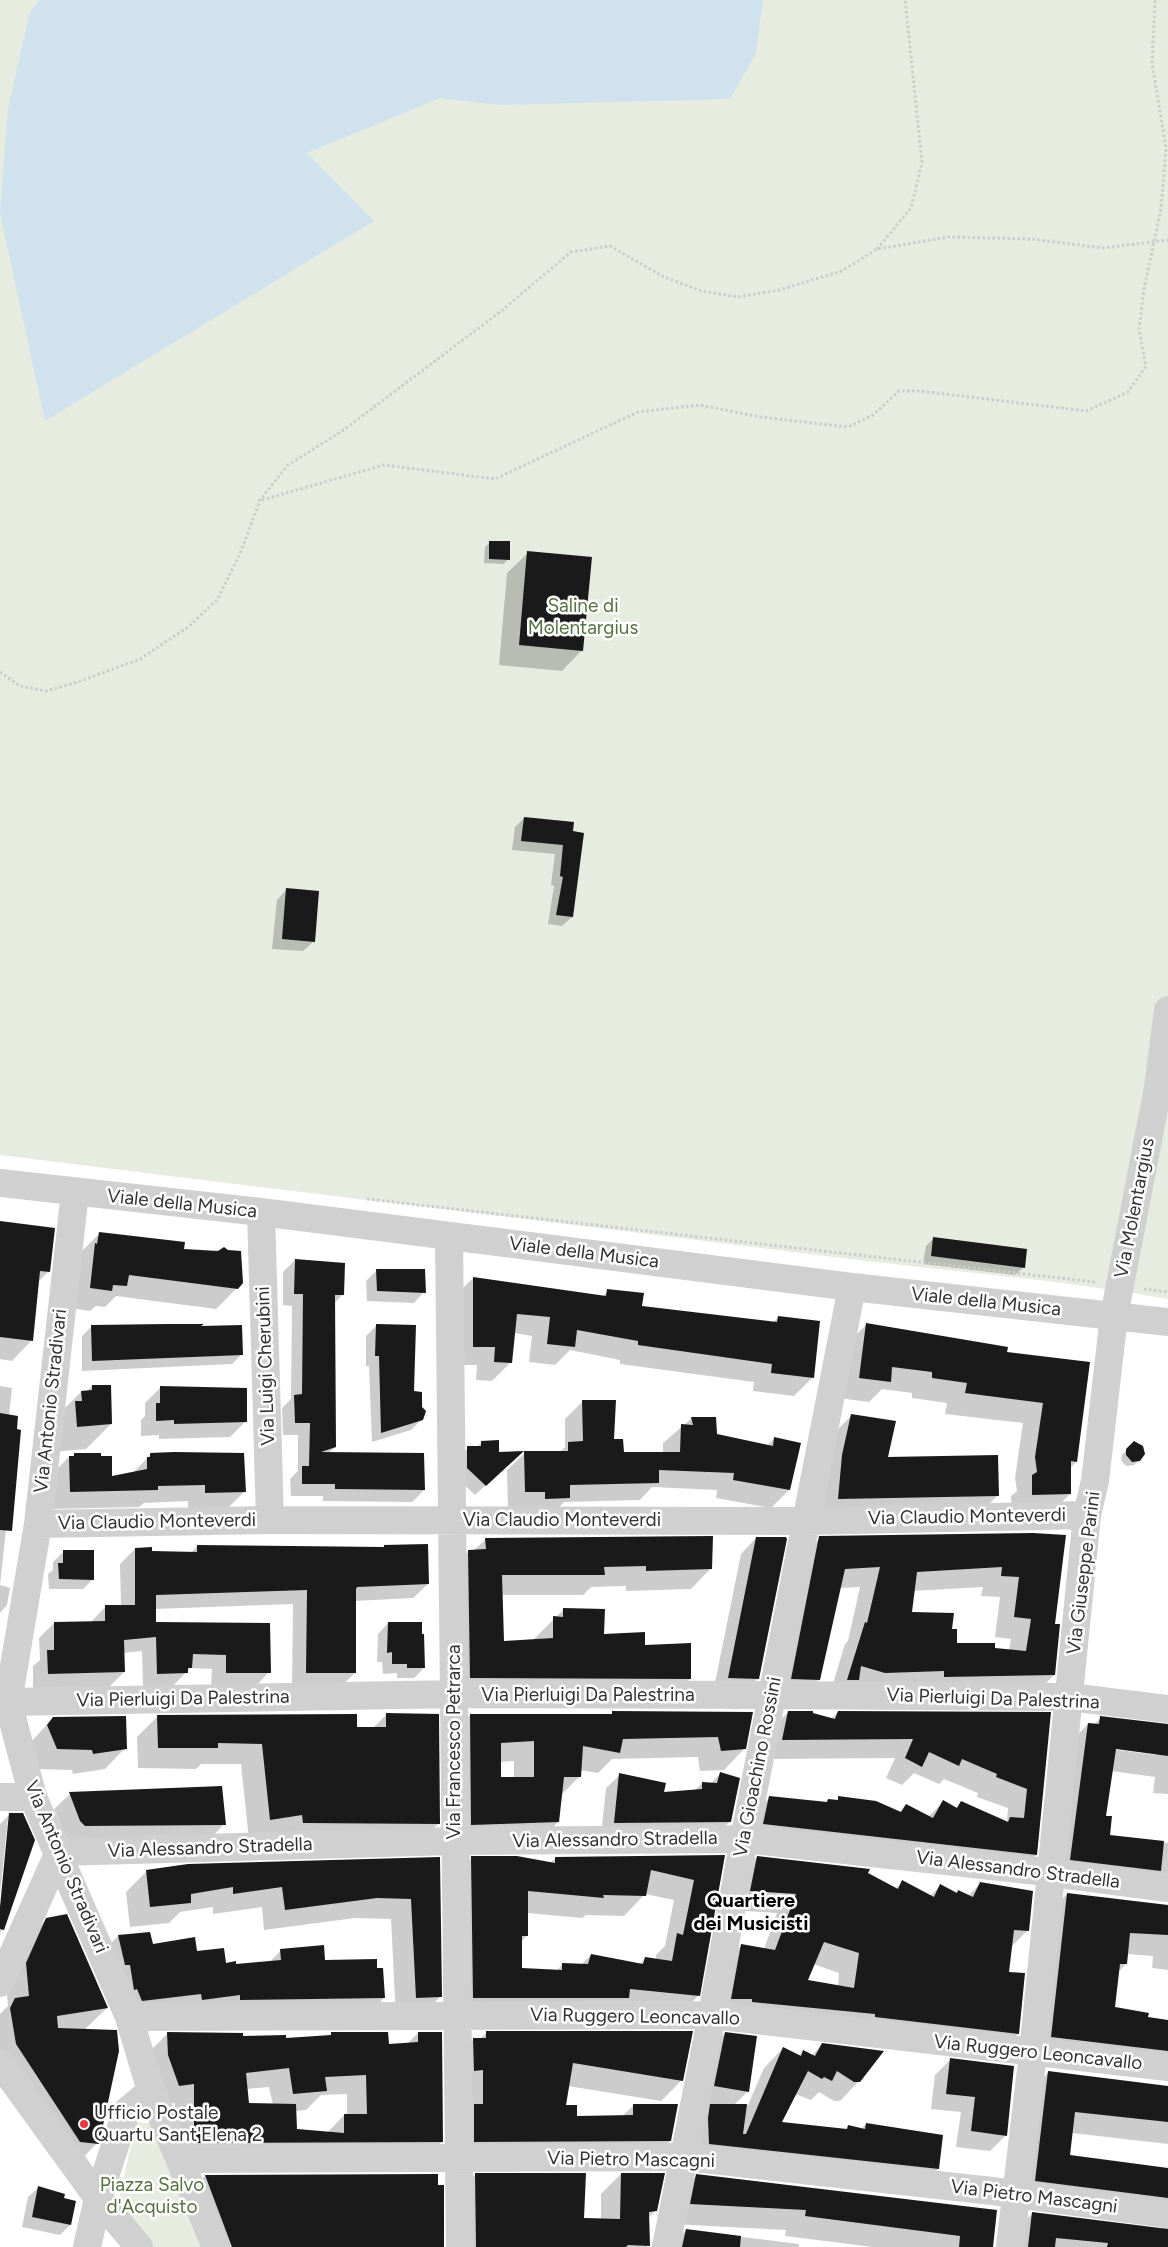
<!DOCTYPE html>
<html>
<head>
<meta charset="utf-8">
<style>
	body { margin:0 }
	canvas { display:block; background:#fff }
</style>
</head>
<body>
<canvas width="1168" height="2247"></canvas>
<script>
const g = document.querySelector('canvas').getContext('2d');
g.lineJoin = 'round';
function paint(path, color) { g.fillStyle = color; g.fill(path, 'evenodd'); }
function trace(path, color, width, dash) { g.strokeStyle = color; g.lineWidth = width; g.lineCap = dash ? 'butt' : 'round'; g.setLineDash(dash || []); g.stroke(path); }
function drawText(font, color, halo, rows, align = 'center') {
  g.font = font + ' Figtree,sans-serif'; g.lineWidth = 5; g.setLineDash([]); g.textBaseline = 'middle'; g.strokeStyle = halo; g.fillStyle = color; for (const [text, x, y, turn = 0] of rows) {
    g.save(); g.translate(x, y); g.rotate((+turn || 0) * Math.PI / 180); g.textAlign = isNaN(turn) ? turn : align; if (halo) g.strokeText(text, 0, 0); g.fillText(text, 0, 0); g.restore();
  }
}
const green = new Path2D(`
	M0 0H1168V1299C1057 1279 945 1271 834 1257 556 1222 278 1190 0 1155Z
	M136 2122 157 2124 207 2247H152L118 2204Z`);
const water = new Path2D(`
	M40 0H763L756 53 730 99 498 105 440 98 307 153 374 221 45 421 0 213 8 108 30 12Z`);
const shadow = new Path2D(`
	M490 542 508 559 504 564 484 563 485 547Z
	M528 553 582 650 562 671 499 665 507 573Z
	M524 818 573 823 572 917 562 926 548 924 554 886 551 885 555 854 512 850 515 827Z
	M287 889 314 941 303 951 272 949 277 900Z
	M0 1223 49 1271 37 1283 32 1340 12 1361 0 1359Z
	M99 1234 183 1250 237 1288 216 1309 116 1296 105 1307 96 1306 90 1311 70 1308 79 1254Z
	M934 1238 1024 1267 1015 1275 923 1264 926 1246Z
	M295 1260 343 1294 334 1304 335 1447 328 1454 424 1490 412 1502 323 1501V1496H291L290 1479 298 1471V1435H283L282 1408 291 1399 292 1306 283 1305V1272Z
	M377 1270 424 1292 414 1303 367 1301 366 1281Z
	M473 1278 602 1297 608 1291 640 1307 772 1323 779 1317 812 1378 794 1396 753 1391 754 1382 620 1364V1360L570 1350 555 1365 529 1362 532 1336 514 1333 511 1362 492 1381 476 1380 477 1365H455V1296Z
	M866 1325 1006 1353 1089 1363 1076 1462 1070 1468V1494L1049 1515H1012L1011 1496 1017 1491 1015 1478 1023 1423 945 1414 947 1403 912 1398V1393L882 1389 869 1402 839 1398 846 1345Z
	M92 1326 199 1328 242 1354 232 1364 82 1371V1336Z
	M376 1326H415L413 1392 422 1419 411 1430 372 1442 369 1366H366V1336Z
	M0 1386 12 1388 9 1415 6 1530 0 1585 10 1588 7 1605 0 1613Z
	M92 1386 111 1424 86 1449 52 1452 56 1417 81 1392H86Z
	M160 1388 246 1421 230 1437 159 1439V1435L141 1436V1420L145 1416V1403Z
	M583 1401 622 1453H663V1443L692 1418 715 1435 767 1446 775 1438 789 1490 771 1508 716 1498 717 1490 652 1487 640 1500 564 1502 551 1516 508 1510 507 1470 525 1453 560 1452 565 1447V1419Z
	M852 1415 887 1458 998 1495 977 1516 818 1519 831 1436Z
	M482 1442 512 1461 475 1495 457 1478 458 1458 468 1448 477 1447Z
	M1134 1442 1139 1460 1134 1465 1126 1466 1121 1460 1122 1455Z
	M151 1454 244 1492 227 1509H188V1501L144 1503 139 1507 54 1509 52 1474 69 1457 75 1455 111 1477 133 1473Z
	M1033 1535 1054 1625V1675L1034 1695 828 1700 845 1644 848 1641 860 1587 839 1588 819 1679 799 1700 772 1699 800 1558 820 1538ZM983 1587 981 1596 1000 1597 995 1637 1011 1639 1009 1651 955 1644 951 1630 910 1613 913 1591Z
	M756 1538 758 1678 743 1694 713 1693 741 1554Z
	M486 1539 711 1568 691 1589 626 1591V1586L591 1587 583 1595H501L502 1642 533 1640 564 1609 603 1635 644 1646 690 1679 670 1699H449L448 1572 469 1551H473Z
	M197 1546 382 1548 385 1546 428 1584 413 1598 354 1601 355 1673 340 1687H292L293 1604 155 1609V1623L269 1672 255 1687H211L212 1669 190 1668 172 1687 143 1688 142 1651 123 1653 124 1672 109 1687 33 1688V1666L40 1660 39 1638 54 1623 91 1622 106 1606H121L120 1564 135 1549 151 1552 190 1554Z
	M63 1552 93 1579 83 1589H49L48 1574 53 1570V1562Z
	M388 1623 424 1668 414 1678H397V1673L383 1674 382 1662H377L378 1634Z
	M788 1712 811 1714 831 1719 838 1712 1050 1714 1036 1855 1016 1874 745 1843 750 1817 770 1797 825 1803 829 1800 836 1801 839 1798 900 1812 906 1806 928 1817 943 1802 956 1808 961 1802 1007 1821 1008 1808 977 1797 978 1793 944 1779 939 1784 914 1773 902 1785 886 1778 895 1758 763 1759 769 1732Z
	M613 1713H751L744 1749 724 1770 700 1771 698 1757 612 1759 598 1773 580 1770V1776L561 1795 558 1822 537 1843 451 1845 450 1736 470 1715H611ZM514 1761V1779H499L500 1762Z
	M387 1714 439 1823 418 1844 249 1840 241 1764H201L196 1769 138 1768 137 1737 158 1716 372 1729Z
	M53 1718 125 1748 105 1769 73 1774 72 1770 37 1769 27 1746Z
	M1101 1718 1168 1725V1794L1153 1793 1155 1777 1112 1771 1104 1817 1108 1836 1168 1843V1895L1051 1880 1068 1745 1088 1724 1093 1725ZM1110 1746 1156 1753V1755L1110 1749Z
	M720 1774 730 1821 717 1835 601 1836 606 1788 620 1775 663 1793 694 1791 702 1783 710 1784Z
	M70 1794 224 1824 209 1840 69 1841 65 1836 54 1809Z
	M10 1814 22 1815 33 1840 3 1929 0 1933 10 1818H8L0 1895V1824Z
	M724 1856 698 1996 678 2016 453 2018 451 1878 472 1858 550 1863 556 1858ZM645 1894 674 1900 665 1946 656 1955V1960L646 1958 639 1965 591 1955 581 1965 563 1964 556 1971 520 1969 521 1942 527 1935V1913L582 1918 586 1915 624 1916Z
	M757 1857 867 1874 895 1889 903 1882 930 1896 940 1886 955 1894 958 1891 968 1896 980 1884 1027 1931 1010 1948 1008 1973 1018 2034 998 2053 712 2018 721 1965 741 1946 764 1949 777 1913 731 1910 737 1877ZM813 1964 839 1973 838 1986 806 1981Z
	M439 1858 440 1997 420 2018H396L391 1919 355 1918 264 1930 262 1907 213 1914V1907L180 1912 169 1923 130 1927 126 1892 147 1871Z
	M1067 1894 1168 1907V1970L1152 1968 1153 1956 1127 1954 1126 1964 1118 1972 1113 2008 1146 2018 1168 2021V2075L1032 2057 1047 1914Z
	M47 1919 107 2008 84 2030 97 2143 77 2164 0 2072V2014L8 2006 6 1985 26 1940Z
	M149 1933 152 1946 196 1952 225 1964 235 1966 269 1963 281 1950 323 1962 384 1998 364 2019 121 2021 98 1957 118 1936Z
	M332 2033 387 2046 407 2044 418 2033 442 2142 422 2161 175 2162V2103L160 2105 148 2053 167 2034 285 2039 328 2037ZM269 2087 273 2105 248 2104 246 2089ZM347 2094V2115H344L327 2133 296 2130 295 2111 306 2110 321 2095Z
	M486 2033 682 2080 661 2101 568 2086 565 2106 576 2117 622 2116 633 2106 670 2141 649 2162H454L453 2060 474 2039H480Z
	M725 2033 748 2091 734 2105H748L764 2068 783 2048 799 2056 803 2051 812 2055 822 2045 859 2081 840 2101H834L819 2092 811 2100 795 2094 780 2123 846 2130 849 2127 861 2129 866 2124 938 2169 918 2188 690 2163 704 2054Z
	M950 2060 1006 2135 990 2151 956 2147 961 2112 931 2109 935 2075Z
	M1048 2073 1168 2087V2144L1072 2133 1069 2156 1168 2169V2247H1011L1013 2233 1033 2213 1164 2230 1158 2221 1017 2200 1029 2092Z
	M621 2174 656 2210 648 2218 647 2247H456L455 2195 475 2175 583 2219H601V2194Z
	M437 2175 443 2247H204L185 2196 205 2176Z
	M697 2175 996 2211 992 2247H873L785 2236 786 2230 671 2224 677 2195Z
	M39 2187 63 2199 74 2202 70 2225 60 2235 22 2227 28 2197Z
	M686 2230 799 2244V2247H670Z`);
const building = new Path2D(`
	M489 541H510V560L489 559Z
	M527 551 592 557 583 651 519 645Z
	M524 817 574 822 573 831 584 833 573 917 556 915 563 877 560 876 563 845 521 841Z
	M286 888 319 891 315 942 282 939Z
	M0 1221 55 1228 50 1272 40 1271 33 1341 0 1337Z
	M99 1232 185 1242 184 1249 218 1251 224 1247 228 1250 241 1251 243 1283 238 1289 129 1275 127 1286 113 1285 112 1291 90 1288 95 1243 97 1244Z
	M933 1237 1027 1249 1025 1268 931 1256Z
	M295 1259 345 1263 344 1295H335L336 1447 321 1452 424 1453 425 1490 335 1489V1484H302V1466H309L310 1423H295L294 1395 302 1394 303 1294H294Z
	M376 1269H425L426 1293 377 1291Z
	M473 1277 606 1296 607 1289 644 1293 642 1306 777 1322 778 1316 820 1321 814 1378 771 1373 772 1364 638 1345V1341L577 1330 575 1347 547 1344 550 1317 517 1314 512 1363 494 1362 495 1347H473Z
	M866 1323 1008 1347 1007 1352 1090 1362 1077 1462 1071 1461V1494L1032 1495V1475L1037 1472 1035 1457 1043 1403 965 1393 967 1383 932 1378V1372L892 1367 891 1382 859 1378Z
	M168 1324H204L201 1326 242 1325 243 1355 92 1361 91 1325Z
	M376 1324 416 1325 414 1391 422 1392V1407L426 1411 423 1420 381 1433 379 1356H375Z
	M92 1385H111L112 1424 77 1427 75 1401H82L81 1391 92 1390Z
	M160 1386 247 1388V1422L174 1424V1420L156 1421V1403H160Z
	M582 1400H616L614 1439H623L624 1452H680L681 1424 693 1425 691 1417H716L717 1434 773 1446 774 1437 801 1443 790 1490 733 1480 734 1473 659 1470V1483L570 1485V1498L545 1499V1492H525L524 1451H568V1442L583 1441Z
	M0 1413 18 1416 17 1429 21 1430 12 1531 0 1530Z
	M851 1414 896 1421 888 1457 998 1455 999 1496 838 1499 842 1455Z
	M499 1440V1452L524 1451 486 1486 467 1468V1446H481V1441Z
	M1134 1441 1143 1446 1145 1454 1140 1461 1132 1462 1126 1455V1449Z
	M174 1452 244 1453 246 1492 205 1493V1485L158 1486V1490L70 1492 69 1456H74V1453H101V1456H112V1476L147 1469V1457H150V1453Z
	M1033 1533 1066 1535 1055 1624H1060L1055 1675 944 1677V1671L885 1673 861 1666 859 1680H847L865 1622 867 1623 880 1567 845 1569 820 1680 791 1679 819 1536ZM1002 1567 1001 1576 1019 1577 1014 1617 1031 1619 1026 1651 995 1648V1643H957V1629H952L954 1613 912 1612 917 1572Z
	M713 1536 712 1569 646 1571V1566L604 1567 605 1575H502L504 1641 553 1638V1616L563 1617V1608L605 1609 604 1634 645 1632V1645L691 1643V1679L470 1678 468 1550 486 1549 485 1538Z
	M756 1537H786L787 1539 759 1679 728 1678Z
	M428 1544 429 1584 357 1587 356 1589V1673H306L307 1590 156 1595V1622L270 1623 271 1673H226V1655L193 1654 192 1668H188V1673L157 1674 156 1637 124 1640 125 1672 48 1674 47 1650H54V1622L105 1621V1605H135V1548L152 1547V1551L197 1552V1545L384 1547V1545Z
	M63 1550H94V1580L59 1579 58 1563H63Z
	M388 1622H422V1634H424L425 1668H407V1664H392V1652L387 1653Z
	M612 1711 753 1712 746 1749 721 1751 718 1737 623 1739 620 1753 583 1746 581 1777H564L559 1822 471 1825 470 1714H612ZM534 1741V1777H501V1743Z
	M788 1711H813V1713L835 1719 838 1711 1051 1712 1037 1855 763 1824 769 1796 827 1802 828 1799 838 1800V1796L876 1801 901 1812 906 1804 933 1818 943 1800 957 1808 961 1801 1008 1822 1010 1817 1024 1818 1027 1789 996 1777 997 1774 962 1759 959 1766 929 1752 922 1767 905 1758 913 1739 782 1740Z
	M386 1713 439 1714 440 1824 303 1823 302 1815 270 1820 262 1744 218 1743V1748H158L157 1715 357 1714V1727H386Z
	M126 1716 127 1749 93 1754 92 1750 57 1749 47 1725 53 1717Z
	M1100 1716 1168 1724V1756L1116 1749 1106 1816H1112L1110 1835 1164 1841 1161 1871 1070 1860 1088 1723 1099 1724Z
	M720 1772 740 1778 731 1822 614 1823 619 1773 666 1783 664 1792 702 1789V1782L717 1783Z
	M222 1786 226 1825 85 1826 80 1821 69 1792Z
	M9 1813H23L35 1840 4 1930 0 1929V1907Z
	M725 1855 700 1996 630 1989 629 1998H473L471 1856H517L555 1863V1857ZM651 1870 694 1880 683 1935 677 1933 672 1961 645 1957 643 1964 591 1954 588 1964 562 1963V1970L522 1968V1936H528V1891L604 1898 603 1895 646 1896Z
	M757 1856 870 1869 868 1873 898 1889 902 1880 934 1897 940 1884 957 1893 958 1890 973 1897 980 1882 1033 1891 1029 1931 1014 1930 1009 1972 1025 1973 1019 2034 875 2017V2014L752 2002V1999H731L741 1944 775 1950 796 1894 750 1891ZM824 1942 859 1953 854 1988 808 1980Z
	M440 1857 442 1997 416 1998 411 1899 377 1898 285 1910 282 1887 233 1894V1887L191 1894V1903L150 1907 146 1870 188 1864Z
	M1067 1893 1168 1905V1935L1130 1933 1127 1964H1120L1115 2007 1149 2013 1148 2017 1168 2020V2051L1051 2037Z
	M67 1914 108 2008 57 2016 58 2028 117 2030 119 2051 99 2144 80 2142 16 2044 10 2008 15 1998 29 1996 26 1963 46 1918Z
	M150 1932 153 1944 195 1937 197 1951 224 1948 226 1963 236 1961V1964L281 1960 280 1949 324 1945 325 1960 377 1959V1968H383L385 1998 240 2000V1995L202 2000 201 1994 142 2001 137 1989 134 1990 130 1965H125L118 1935Z
	M486 2031H693L683 2081 573 2063 566 2105H577V2116L633 2115V2104H678L671 2141 474 2142V2104H483V2070L474 2071 473 2038H486Z
	M167 2032 243 2033V2036L286 2035V2038L331 2035V2032H388L389 2044 418 2042V2032H442L443 2142 194 2143V2084L179 2086 168 2055ZM289 2068 293 2094 327 2091 325 2077 366 2075 367 2114H344V2133L297 2129 296 2104 249 2103 246 2073Z
	M725 2032 757 2036 749 2092 714 2086Z
	M822 2043 884 2051 860 2082H854L837 2071 832 2081 824 2077 822 2079 808 2071 782 2122 847 2129 848 2125 865 2129 866 2123 943 2135 939 2169 709 2144 708 2118 710 2104H747L743 2134H746L783 2047 801 2056 803 2050 815 2056Z
	M950 2058 1014 2066 1007 2136 971 2131 975 2097 946 2094Z
	M1048 2071 1168 2086V2122L1075 2112 1070 2155 1168 2168V2198L1035 2181Z
	M475 2173H586L584 2218 620 2219 621 2173H665L657 2211 649 2212 650 2246 628 2245 626 2247H476Z
	M438 2174V2185H444V2247H232L205 2175Z
	M696 2174 997 2210 993 2247H959L960 2236 805 2216 806 2210 690 2204Z
	M38 2186 65 2194 64 2198 76 2201 71 2225 32 2217Z
	M1032 2212 1168 2229V2247H1107L1108 2243 1056 2238 1055 2247H1028Z
	M686 2229 741 2236 740 2247H682Z`);
const path = new Path2D(`
	M877 249 911 208 922 162 905 0
	M262 500 384 465 495 479 638 412 700 405 760 417 848 427 873 415 899 391H920L1086 411 1128 392 1146 366 1139 329 1144 289 1161 209 1166 148 1152 63 1155 0
	M0 672 20 686 46 691 78 682 140 659 188 627 217 600 240 554 260 500 288 465 342 431 500 312 571 252 610 246 664 277 701 291 738 297 779 290 842 271 877 249 949 237 1031 239 1103 248 1168 240
	M367 1199 1095 1282
	M1144 1289 1168 1292`);
const minor = new Path2D(`
	M0 1183 261 1212 852 1287 1168 1322
	M75 1192 38 1524 8 1702 33 1797 129 2017 151 2091 216 2247
	M261 1212 270 1520
	M449 1237 460 2247
	M38 1524 270 1520 806 1521 1087 1515
	M8 1702 455 1694 773 1695 1070 1697 1168 1709
	M0 1797H33
	M59 1852 454 1841 744 1839 1037 1871 1168 1888
	M0 1983 59 1852
	M129 2017 712 2015 1168 2067
	M0 2063 98 2198 139 2247
	M180 2159 685 2157 992 2191 1168 2214
	M87 2247 98 2198 126 2112 151 2091
	M666 2247 712 2015 744 1839 852 1287
	M1010 2247 1033 2053 1087 1515 1095 1481 1114 1316 1158 1088 1168 1010`);
const markers = [
	[84,2124,5,"#e63946"]
];
const parkNames = [
	["Saline di",583,606],
	["Molentargius",583,628],
	["Piazza Salvo",152,2185],
	["d'Acquisto",152,2207]
];
const streetNames = [
	["Viale della Musica",182,1204,6],
	["Via Molentargius",1135,1208,-79],
	["Viale della Musica",584,1253,7],
	["Viale della Musica",986,1302,6],
	["Via Luigi Cherubini",266,1366,-92],
	["Via Antonio Stradivari",51,1401,-84],
	["Via Claudio Monteverdi",967,1517,-1],
	["Via Claudio Monteverdi",562,1520],
	["Via Claudio Monteverdi",157,1522,-1],
	["Via Giuseppe Parini",1084,1573,-83],
	["Via Pierluigi Da Palestrina",588,1695],
	["Via Pierluigi Da Palestrina",183,1699,-1],
	["Via Pierluigi Da Palestrina",993,1699,2],
	["Via Francesco Petrarca",454,1742,-90],
	["Via Gioachino Rossini",758,1767,-79],
	["Via Alessandro Stradella",615,1840,-1],
	["Via Alessandro Stradella",210,1848,-2],
	["Via Antonio Stradivari",66,1867,67],
	["Via Alessandro Stradella",1018,1870,7],
	["Via Ruggero Leoncavallo",635,2017,1],
	["Via Ruggero Leoncavallo",1038,2053,6],
	["Via Pietro Mascagni",631,2160,1],
	["Via Pietro Mascagni",1034,2197,7]
];
const poiNames = [
	["Ufficio Postale",94,2113],
	["Quartu Sant'Elena 2",94,2135]
];
const neighbourhoodNames = [
	["Quartiere",751,1901],
	["dei Musicisti",751,1924]
];
paint(green, '#e6ecdf');
paint(water, '#cfe2ee');
paint(shadow, '#0003');
paint(building, '#1a1a1a');
trace(path, '#cdcdcd', 3, [2.5, 2.5]);
trace(minor, '#d0d0d0', 28);
for (const [x, y, r, color] of markers) { const dot = new Path2D(); dot.arc(x, y, r, 0, 2 * Math.PI); g.fillStyle = color; g.fill(dot); trace(dot, '#fff', 2); }
drawText('19px', '#56703f', '#fff', parkNames);
drawText('19px', '#333', '#fff', streetNames);
drawText('19px', '#333', '#fff', poiNames, 'left');
drawText('bold 20px', '#000', '#fff', neighbourhoodNames);
</script>
</body>
</html>
